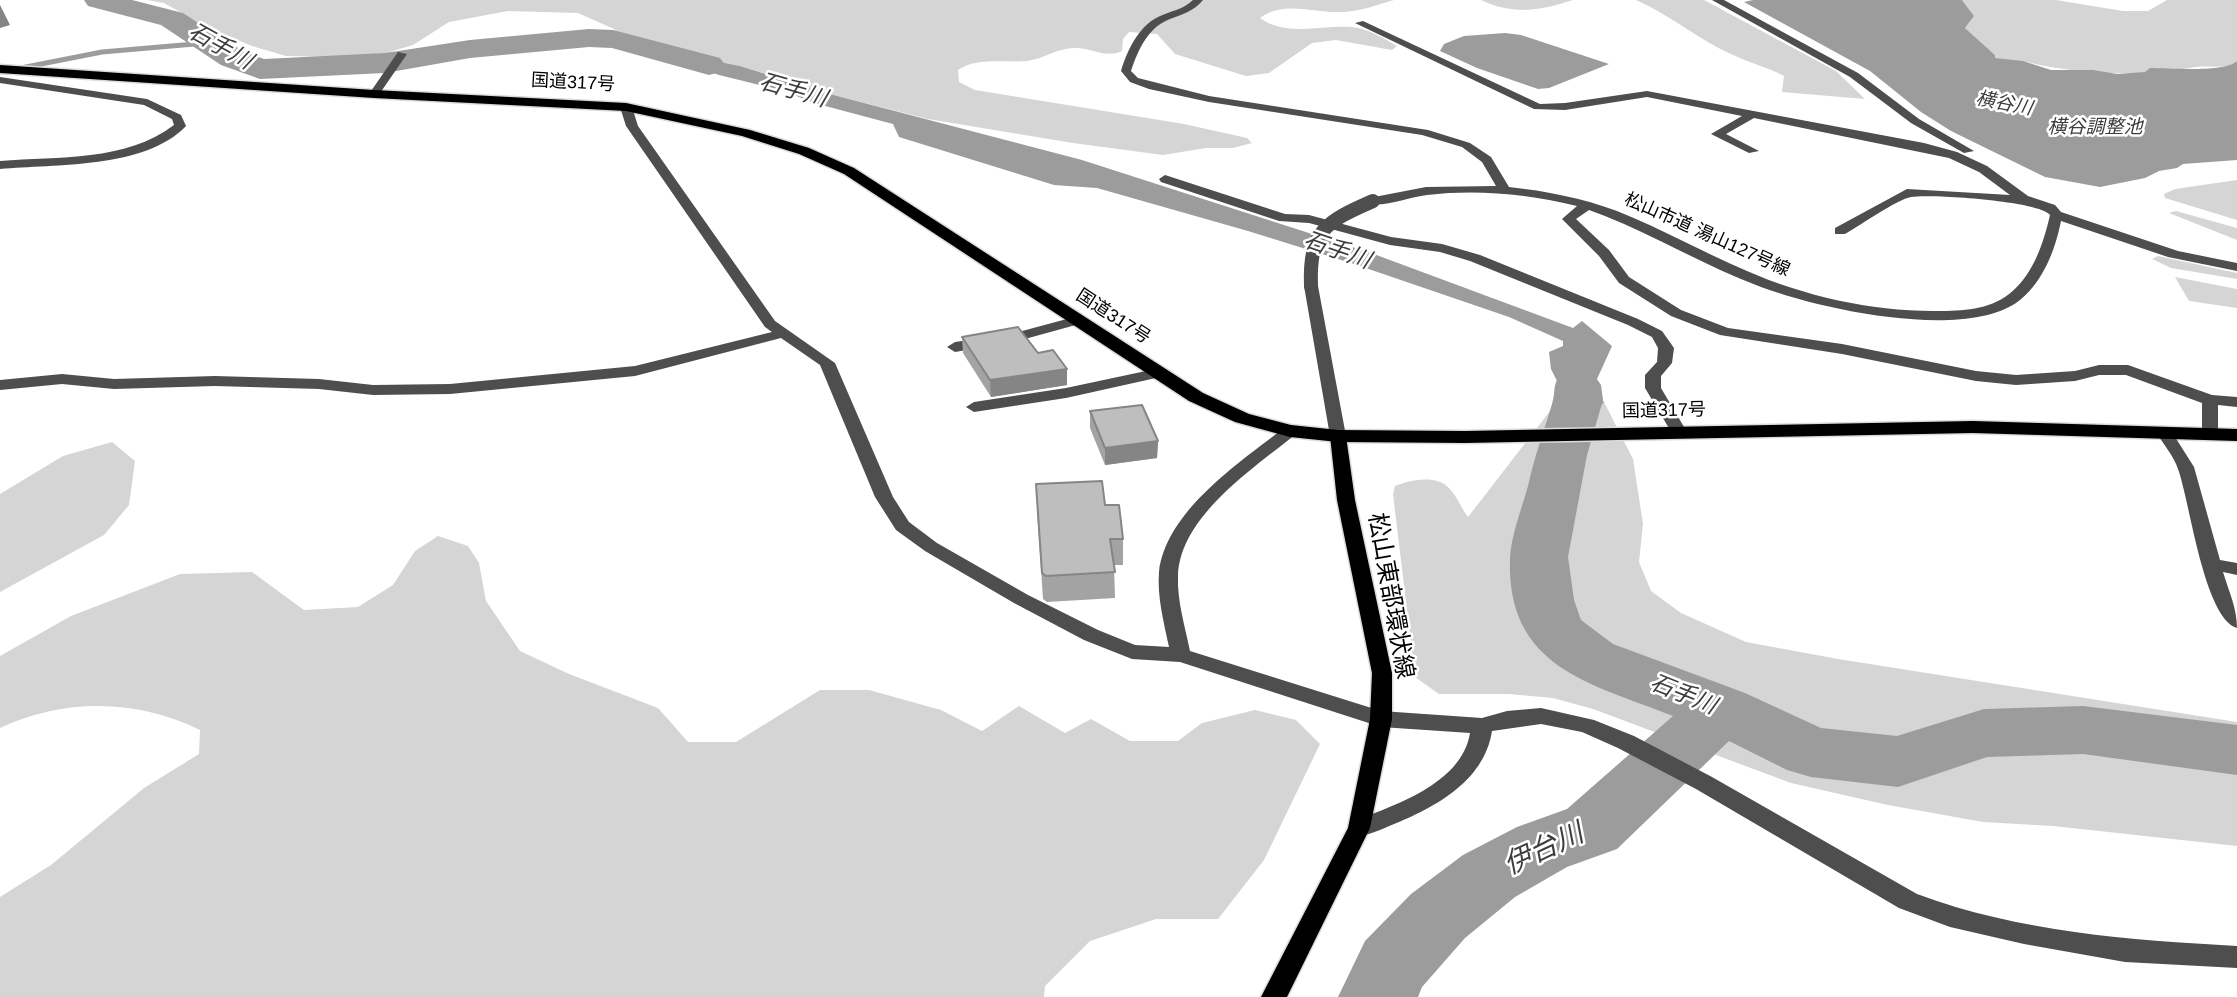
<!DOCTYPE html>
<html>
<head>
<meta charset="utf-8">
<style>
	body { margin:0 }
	canvas { display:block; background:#fff }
</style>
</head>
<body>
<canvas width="2237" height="997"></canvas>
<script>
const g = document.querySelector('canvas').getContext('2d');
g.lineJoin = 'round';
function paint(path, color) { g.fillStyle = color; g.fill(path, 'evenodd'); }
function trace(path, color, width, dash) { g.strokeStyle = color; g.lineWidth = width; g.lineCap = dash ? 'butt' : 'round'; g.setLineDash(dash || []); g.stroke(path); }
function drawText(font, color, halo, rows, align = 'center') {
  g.font = font + ' Helvetica,"Noto Sans JP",sans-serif'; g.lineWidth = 5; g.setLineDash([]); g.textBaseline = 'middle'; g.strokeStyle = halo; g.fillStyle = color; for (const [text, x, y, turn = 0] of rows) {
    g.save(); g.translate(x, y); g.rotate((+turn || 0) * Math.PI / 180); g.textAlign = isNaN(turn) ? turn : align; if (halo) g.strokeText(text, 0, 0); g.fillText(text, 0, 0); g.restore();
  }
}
const green = new Path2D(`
	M147 0H1394C1376 5 1359 12 1340 12 1314 13 1283 0 1260 18 1286 37 1321 25 1351 27 1367 28 1383 38 1397 46L1392 50 1336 40 1312 43 1269 73 1246 76 1175 54 1157 34 1129 32 1123 39 1122 51C1105 59 1091 47 1074 48 1058 48 1043 59 1027 61 1006 63 976 57 958 70L959 82 975 90 1184 124 1247 138 1252 143 1233 148H1206L1163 155 1073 143 928 119 826 93 740 66 638 46 614 29 578 13 508 11 449 22 413 45 386 53 339 57 286 56 252 46 209 28 164 3Z
	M1481 0H1573C1540 11 1513 15 1481 0Z
	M1636 0H1704L1836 71 1865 99 1782 92 1784 76C1767 67 1750 63 1733 55 1699 40 1670 15 1636 0Z
	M1962 0H2056L2123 11H2148L2167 0H2237V61C2226 70 2209 65 2196 67 2142 77 2080 75 2027 62 2016 60 2006 61 1995 58V55L1965 28 1974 16Z
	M2237 180V220L2165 198 2164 194 2175 189Z
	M2176 211 2237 228V240L2169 213Z
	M2158 256 2237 273V279L2171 268 2152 259Z
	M2175 277 2237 289V308L2189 301Z
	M1557 402 1562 454 1604 402 1633 459 1643 524 1639 562 1651 591 1681 613 1746 642 1838 659 2237 722V846L2053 826 1983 822 1888 805 1791 783 1593 709 1553 698 1509 694H1439L1415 677 1393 494 1395 486C1410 480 1436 474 1449 488 1457 496 1461 508 1468 517Z
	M112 442 135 461 129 505 104 535 0 592V494L63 456Z
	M438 536 468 546 479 563 486 601 520 651 569 674 658 708 688 742H736L820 690H869L941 710 982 731 1019 706 1065 733 1091 719 1130 741H1178L1202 723 1255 710 1296 720 1320 744 1264 860 1218 919H1156L1090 941 1045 986 1044 997H0V897L51 865 144 788 199 754 200 730C136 699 65 698 0 728V656L71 616 180 574 252 572 304 610 358 607 393 585 415 551Z`);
const water = new Path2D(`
	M1753 0H1962L1974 16 1965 28 1995 55V58L2023 61 2051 70H2093L2117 74 2145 72 2150 68C2170 68 2223 73 2237 61V160L2183 164 2177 168 2159 171 2145 178 2100 187 2045 177 1951 131 1921 112 1870 71 1744 2Z
	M1505 33 1521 35 1609 64 1549 88 1538 89 1477 68 1440 51 1444 44 1464 36Z
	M638 46 740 66 826 93 1082 160 1371 253 1573 328 1582 321 1612 346 1597 379 1595 391 1604 402 1561 455 1557 402 1562 391 1551 369 1549 352 1563 346V341L1509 317 1354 264 1248 231 1097 188 1054 185 899 137 893 124 814 103 784 91 719 75Z`);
const stream = new Path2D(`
	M0 72 102 52 206 43`);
const river = new Path2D(`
	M84 0H132L183 13 243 51 264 59 385 53 470 40 589 29 613 30 720 58 725 65 720 72 709 75 612 48 589 47 470 58 385 73 260 79 221 65 161 25 88 6Z
	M1577 370 1594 375 1601 385 1603 400 1587 455 1568 557 1574 600 1581 620 1613 644 1745 693 1821 728 1897 736 1984 709 2083 706 2237 725V775L2083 754 1987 757 1898 787 1811 777 1787 770 1729 741 1617 849 1567 867 1515 897 1465 938 1422 987 1418 997H1338L1365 941 1411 894 1463 855 1517 827 1567 809 1673 716C1590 683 1506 668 1510 558 1511 535 1522 508 1528 486 1534 458 1544 431 1552 404 1556 392 1552 386 1560 375Z`);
const minor = new Path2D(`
	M1193 0H1203C1194 11 1183 14 1170 19 1148 27 1138 50 1131 71L1138 78 1209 96 1428 130 1470 143 1491 157 1509 187C1546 191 1582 198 1617 211 1662 229 1703 252 1747 271 1804 296 1871 311 1933 311 1957 311 1984 311 2005 297 2032 279 2043 245 2050 215 2039 201 1932 194 1911 197 1898 199 1859 226 1845 234H1835V228L1907 189 2010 195 1979 172 1949 158 1754 118 1726 134 1759 151 1749 153 1711 134 1742 116 1647 97 1565 110 1534 109 1355 23 1363 21 1540 104 1565 103 1647 91 1924 143 1957 152 1987 166 2028 196 2055 205 2061 212 2178 251 2237 263V271L2168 257 2061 221C2055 251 2042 285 2016 303 1960 340 1820 309 1761 287 1707 267 1658 237 1605 216L1589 210 1576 219 1609 250 1629 277 1681 310 1728 328 1842 344 1976 371 2016 375 2075 371 2099 365H2128L2212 395 2237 397V407L2218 405V433L2210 438 2202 433V403L2126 375H2099L2075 381 2016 385 1976 381 1842 354 1720 335 1671 316 1619 283 1599 256 1562 219 1577 206C1528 194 1477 189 1427 195 1409 197 1386 207 1369 204V198L1426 187 1496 186 1482 162 1462 147 1422 135 1209 102 1149 89 1130 82 1121 71C1127 51 1138 27 1158 17 1170 11 1183 10 1193 0Z
	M1712 0H1724L1858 73 1919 119 1974 151 1964 153 1911 123 1850 77Z
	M398 52 407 54 378 96H370L369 94Z
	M0 77 147 99 181 115 186 126C145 169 55 164 0 169V161C59 156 125 162 174 125L172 119 144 105 0 83Z
	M626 104 632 107 638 126 775 321 835 363 893 497 909 522 937 543 1028 595 1098 630 1135 645 1169 647C1164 623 1157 597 1159 572 1166 511 1240 462 1284 428H1296L1298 431 1296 434C1254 468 1180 516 1178 576 1177 601 1185 626 1190 651L1381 711 1482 718 1507 711 1541 708 1594 720 1634 736 1712 777 1917 894C2019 932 2129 940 2237 946V968L2125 962 2024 944 1950 927 1899 908 1696 789 1618 748 1582 732 1541 724 1492 731C1484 783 1432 809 1387 827 1375 832 1363 838 1351 834L1348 828 1351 822C1393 806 1462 784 1470 733L1381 727 1180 662 1132 659 1084 640 1014 603 925 551 896 530 875 497 820 365 781 338 635 376 450 394 373 395 319 389 215 386 114 389 62 384 0 390V380L62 374 114 379 215 376 319 379 373 385 450 384 635 366 772 332 765 327 626 126 620 107Z
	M1165 175 1285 214 1309 215 1391 237 1442 244 1480 255 1638 319 1662 331 1674 348 1672 363 1661 376V388L1687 432 1679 437 1673 435 1645 388V375L1657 362 1658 348 1652 337 1628 325 1470 261 1440 252 1390 245 1309 223 1279 221 1161 182 1159 179Z
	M1311 282 1318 286 1346 436 1338 441 1330 436 1304 286Z
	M1078 316 1083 317 1085 320 1083 323 1014 342 955 352 947 347 955 342 1011 334Z
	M1160 368 1168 373 1165 376 1066 398 974 412 966 407 974 402 1066 388Z
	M2164 427 2170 429 2194 467 2220 560 2237 563V575L2223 572C2229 592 2237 608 2237 628 2204 618 2190 502 2178 469 2174 456 2163 444 2156 432Z`);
const major = new Path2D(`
	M1338 431 1346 436 1355 500 1392 673V719L1370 828 1287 997H1261L1348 828 1370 719 1372 673 1337 500 1330 436Z`);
const highway = new Path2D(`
	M0 65 374 90 626 103 750 130 809 148 854 168 1203 393 1249 414 1291 425 1338 430 1465 431 1973 421 2237 429V441L1973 433 1465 443 1338 442 1290 437 1235 422 1189 401 844 174 799 154 742 136 626 111 374 98 0 73Z`);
const minorBridge = new Path2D(`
	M1311 286C1309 231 1325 222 1373 201`);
const wall = new Path2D(`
	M962 337 1038 353 1067 369V385L991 397 963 353Z
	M1090 411 1158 441 1157 458 1105 465 1090 428Z
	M1105 505 1123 539V565H1114L1115 598 1047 602 1043 599 1037 510Z`);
const shadedWall = new Path2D(`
	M0 5 10 25 0 28Z
	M1067 369V385L991 397 990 380Z
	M1158 441 1157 458 1105 465V448Z`);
const building = new Path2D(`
	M1018 327 1038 353 1053 350 1067 369 990 380 962 337Z
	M1142 405 1158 441 1105 448 1090 411Z
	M1102 481 1105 505H1119L1123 539H1110L1115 572 1046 576 1042 573 1036 484Z`);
const farStreetnames = [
	["国道317号",573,83,3],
	["松山市道 湯山127号線",1707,235,24],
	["国道317号",1113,317,33],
	["国道317号",1664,411,-1]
];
const farWaternames = [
	["横谷川",2004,104,11],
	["横谷調整池",2095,128]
];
const waterNames = [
	["石手川",220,47,29],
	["石手川",793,91,16],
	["石手川",1337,251,19],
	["石手川",1683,695,22]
];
const nearStreetnames = [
	["松山東部環状線",1390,596,80]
];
const nearWaternames = [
	["伊台川",1544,850,-25]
];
paint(green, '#d5d5d5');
paint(water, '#9c9c9c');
trace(stream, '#9c9c9c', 5);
paint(river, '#9c9c9c');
trace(major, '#dbdbdb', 3);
trace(highway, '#dbdbdb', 3);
paint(minor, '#4e4e4e');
paint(major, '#000');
paint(highway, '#000');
trace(minorBridge, '#4e4e4e', 14);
paint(wall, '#a3a3a3');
paint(shadedWall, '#858585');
paint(building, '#bebebe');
trace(building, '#858585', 2);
drawText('18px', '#000', '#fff', farStreetnames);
drawText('italic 19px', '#3d3d3d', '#fff', farWaternames);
drawText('italic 23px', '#3d3d3d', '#fff', waterNames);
drawText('24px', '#000', '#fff', nearStreetnames);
drawText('italic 28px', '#3d3d3d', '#fff', nearWaternames);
</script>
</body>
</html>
